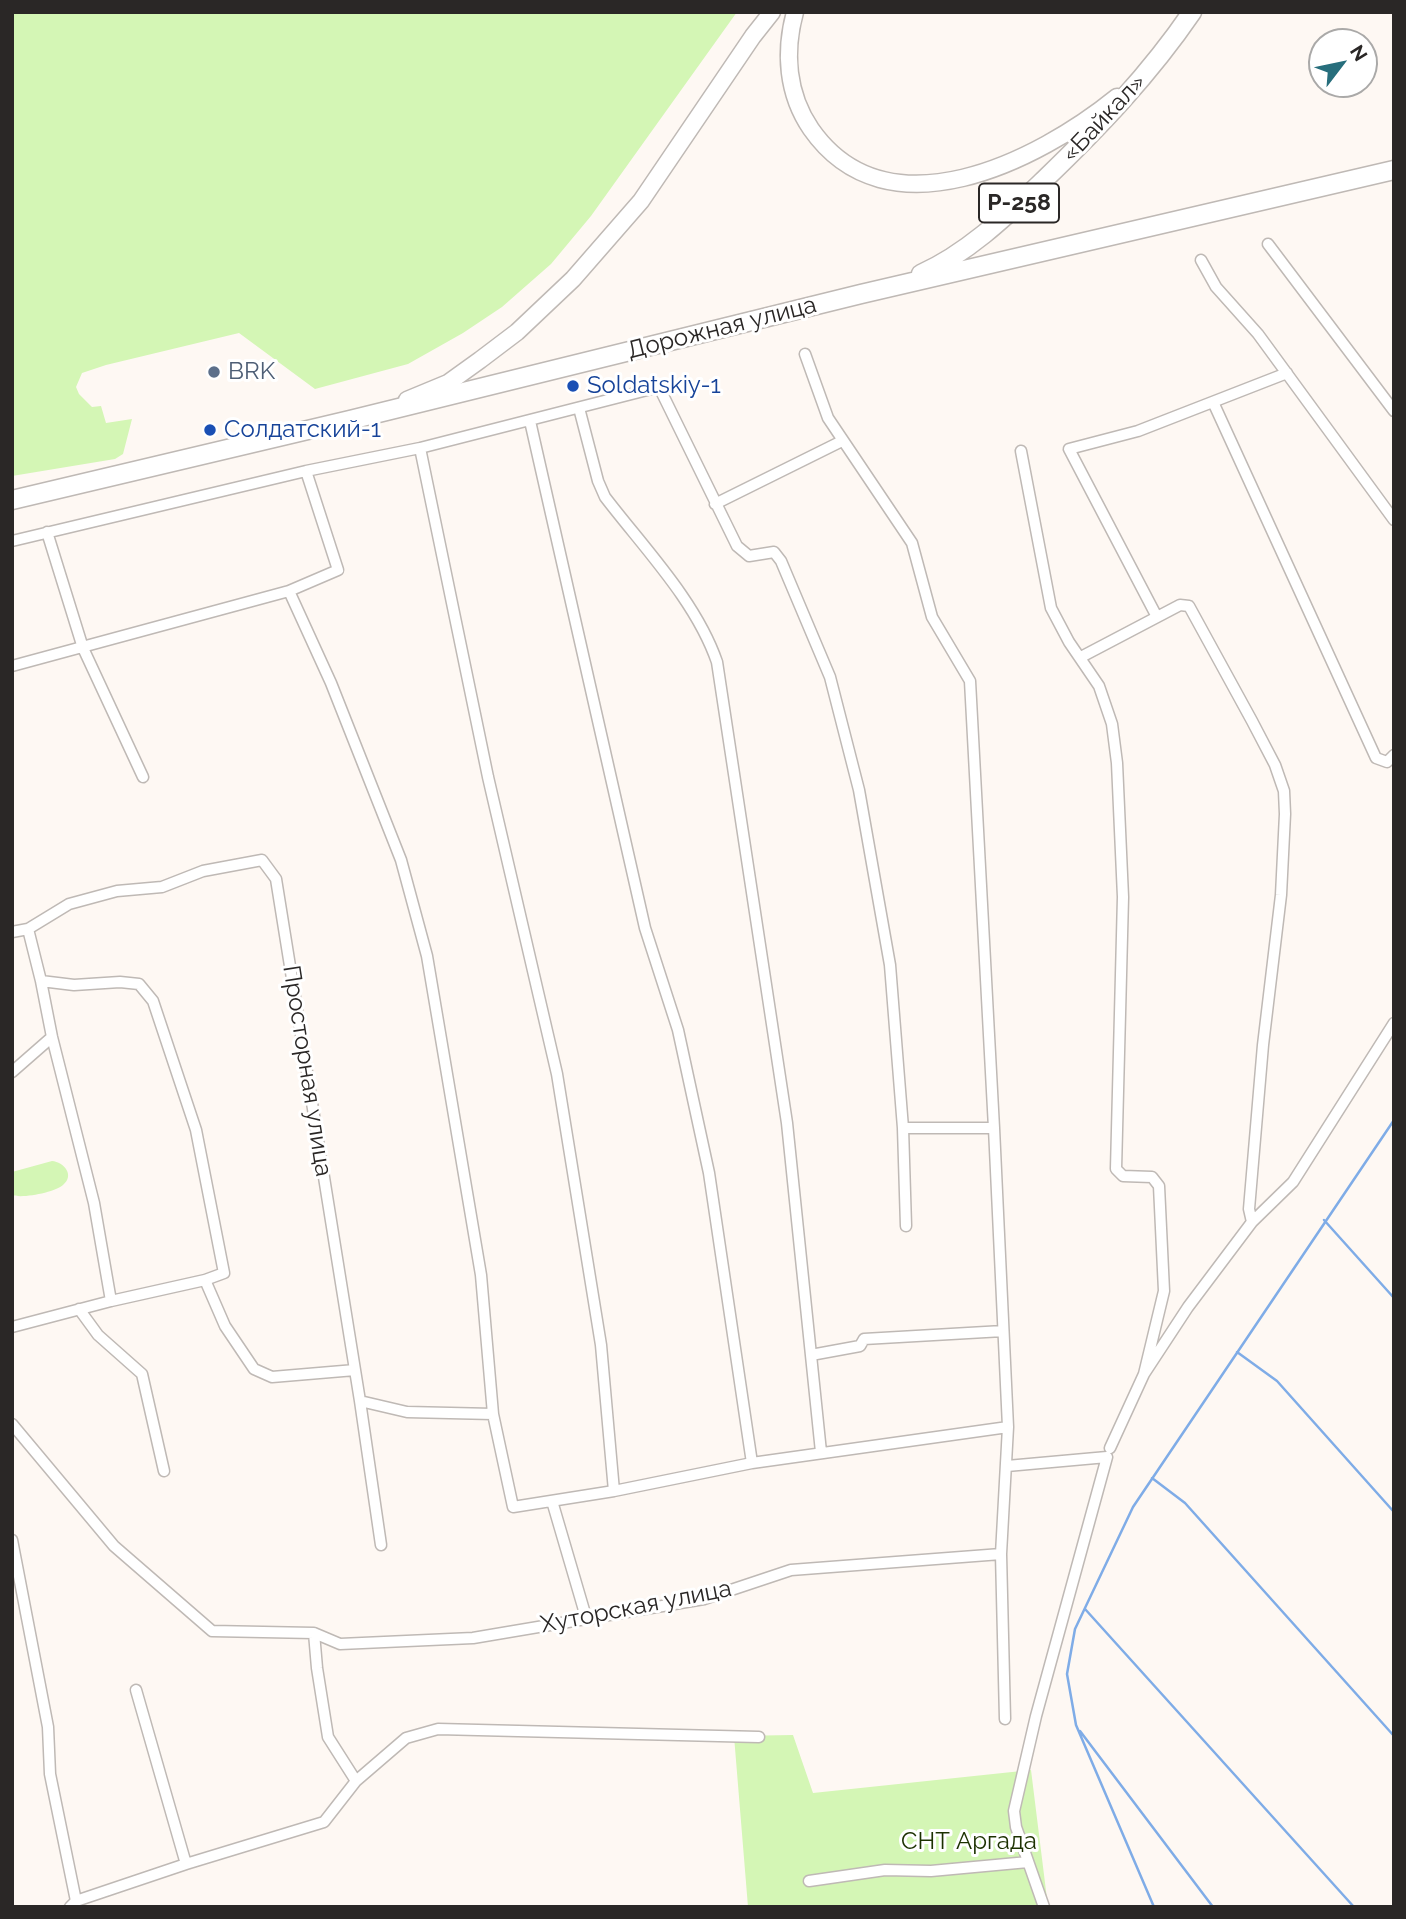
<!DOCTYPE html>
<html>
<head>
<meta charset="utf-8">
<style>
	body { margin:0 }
	#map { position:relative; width:1406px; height:1919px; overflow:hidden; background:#fef8f3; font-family:Raleway,sans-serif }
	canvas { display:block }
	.frame { position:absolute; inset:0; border:14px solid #2a2726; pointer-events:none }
	.north { position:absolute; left:1308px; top:28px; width:70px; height:70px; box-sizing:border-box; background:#fff; border:2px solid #aaa9a8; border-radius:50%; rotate:58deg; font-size:19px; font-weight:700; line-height:28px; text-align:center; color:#2a2726 }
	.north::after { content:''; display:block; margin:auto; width:24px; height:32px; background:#276e7c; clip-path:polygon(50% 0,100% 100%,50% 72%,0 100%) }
</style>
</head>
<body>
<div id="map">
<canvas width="1406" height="1919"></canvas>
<div class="frame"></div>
<div class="north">N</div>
</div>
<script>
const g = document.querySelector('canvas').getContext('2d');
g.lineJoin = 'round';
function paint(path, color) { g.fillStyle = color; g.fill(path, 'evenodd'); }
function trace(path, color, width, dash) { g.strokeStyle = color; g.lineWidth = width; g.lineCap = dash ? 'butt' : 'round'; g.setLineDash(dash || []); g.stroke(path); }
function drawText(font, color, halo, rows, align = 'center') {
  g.font = font + ' Raleway,sans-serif'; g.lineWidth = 6; g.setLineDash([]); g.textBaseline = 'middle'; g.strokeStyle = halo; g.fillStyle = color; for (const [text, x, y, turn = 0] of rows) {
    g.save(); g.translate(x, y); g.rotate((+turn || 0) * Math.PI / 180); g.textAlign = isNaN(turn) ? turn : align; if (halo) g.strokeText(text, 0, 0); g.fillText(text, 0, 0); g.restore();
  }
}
const green = new Path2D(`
	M12 12H737L591 216 551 264 502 307 463 333 408 364 315 389 239 333 106 365 82 373 76 387 79 394 92 407 101 406 106 423 132 419 123 454 115 459 12 476Z
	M52 1161C64 1162 75 1175 63 1185 56 1192 22 1199 12 1195V1172Z
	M793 1735 813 1793 1031 1770 1048 1907H748L734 1736Z`);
const stream = new Path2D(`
	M1324 1220 1394 1298
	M1237 1352 1277 1381 1394 1512
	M1152 1478 1185 1503 1394 1736
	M1085 1609 1354 1907
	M1080 1731 1213 1907
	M1154 1907 1076 1725 1067 1674 1075 1629 1133 1507 1394 1120`);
const street = new Path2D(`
	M1268 244 1394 411
	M1201 260 1216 287 1258 334 1394 520
	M805 354 828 418 912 543 932 617 970 681 994 1128 1008 1427 1001 1554 1005 1719
	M1213 402 1376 758 1387 762 1394 755
	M579 408 598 481 605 497C644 548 696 601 717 662L787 1123 821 1452
	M530 421 645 928 678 1030 709 1173 752 1463
	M420 448 488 777 557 1074 601 1345 614 1491
	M1021 451 1051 608 1069 642 1099 686 1112 724 1117 763 1123 897 1116 1169 1123 1176 1152 1177 1159 1186 1164 1291 1144 1374
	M715 504 842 441
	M47 532 83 648 143 777
	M12 541 306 471 420 448 659 387 737 546 749 556 774 552 781 561 830 677 859 790 890 965 903 1128 906 1226
	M289 591 331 683 401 860 427 956 481 1275 493 1414 513 1507 614 1491 752 1463 1008 1427
	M1157 617 1069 449 1138 431 1287 373
	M1081 657 1180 605 1189 606 1252 721 1275 765 1284 791 1285 814 1281 895 1263 1045 1249 1209 1252 1222
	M12 666 289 591 338 570 306 471
	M28 929 41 981 52 1037 94 1203 111 1301
	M12 932 28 929 69 904 117 891 162 887 203 871 262 860 276 879 360 1401 381 1545
	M41 981 74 985 120 982 139 984 153 1001 196 1130 224 1273 205 1280
	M12 1072 52 1037
	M903 1128H994
	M79 1309 98 1335 142 1374 164 1471
	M12 1327 111 1301 205 1280 225 1326 254 1369 272 1377 355 1370
	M811 1355 860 1346 864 1339 1003 1331
	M360 1401 407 1412 493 1414
	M12 1424 114 1546 212 1631 314 1633 340 1644 473 1638 704 1599 791 1570 1001 1554
	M1110 1448 1144 1374 1188 1307 1252 1222 1293 1182 1394 1023
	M1007 1466 1107 1457 1036 1716 1014 1811 1016 1827 1044 1907
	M552 1501 586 1617
	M12 1540 48 1727 50 1774 76 1901
	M314 1633 317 1668 328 1737 356 1781
	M136 1690 186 1864
	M809 1881 885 1870 931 1871 1028 1862
	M70 1907 76 1901 186 1864 324 1822 356 1781 406 1738 438 1729 759 1737`);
const primary = new Path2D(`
	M795 12C784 52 787 94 811 129 887 238 1038 161 1117 97
	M407 400 448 383 480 360 517 332 573 279 641 201 753 36 772 12`);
const highway = new Path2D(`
	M921 274C968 253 1007 215 1044 180 1098 128 1149 75 1192 12
	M12 500 350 420 861 294 1394 170`);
const markers = [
	[214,372,7,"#5c6f8a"],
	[573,386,7,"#1a4fb4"],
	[210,430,7,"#1a4fb4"]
];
const shields = [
	[1019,203,80]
];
const shieldNames = [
	["Р-258",1019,203]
];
const streetNames = [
	["«Байкал»",1104,118,-47],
	["Дорожная улица",722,328,-14],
	["Просторная улица",307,1071,81],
	["Хуторская улица",636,1607,-11]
];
const serviceNames = [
	["BRK",228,372]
];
const transitNames = [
	["Soldatskiy-1",587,386],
	["Солдатский-1",224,430]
];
const parkNames = [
	["СНТ Аргада",969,1842]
];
paint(green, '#d4f6b5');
trace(stream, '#7face7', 2.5);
trace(street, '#bfb9b5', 13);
trace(primary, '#bfb9b5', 19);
trace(highway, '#bfb9b5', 21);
trace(street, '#fff', 10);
trace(primary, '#fff', 16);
trace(highway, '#fff', 18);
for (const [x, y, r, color] of markers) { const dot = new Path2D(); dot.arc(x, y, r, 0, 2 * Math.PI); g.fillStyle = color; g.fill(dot); trace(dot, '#fff', 2.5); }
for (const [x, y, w] of shields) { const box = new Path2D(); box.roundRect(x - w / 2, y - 19.5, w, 39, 5); g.fillStyle = '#fff'; g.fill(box); trace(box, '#2a2726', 2); }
drawText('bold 23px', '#2a2726', null, shieldNames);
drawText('24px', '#2a2726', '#fff', streetNames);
drawText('24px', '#4e5e75', '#fff', serviceNames, 'left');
drawText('24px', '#164399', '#fff', transitNames, 'left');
drawText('24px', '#1c3100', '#fff', parkNames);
</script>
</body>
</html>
